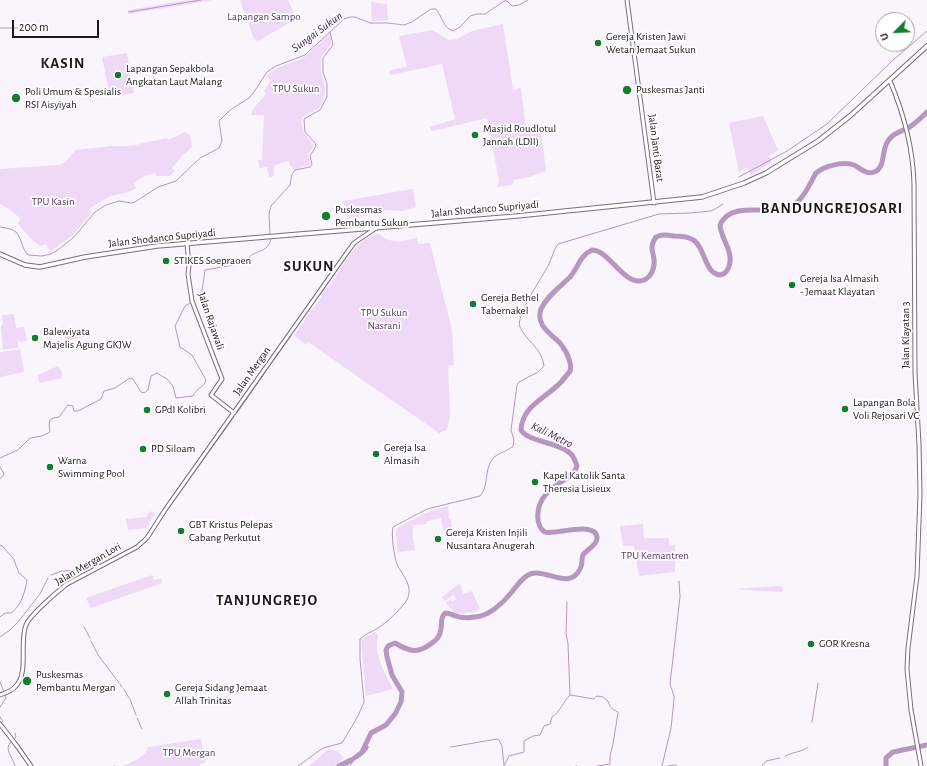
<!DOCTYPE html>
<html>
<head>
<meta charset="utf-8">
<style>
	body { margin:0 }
	#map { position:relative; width:927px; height:766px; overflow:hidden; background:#faf4fd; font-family:"Alegreya Sans",sans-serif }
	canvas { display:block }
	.north { position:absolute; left:875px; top:12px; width:40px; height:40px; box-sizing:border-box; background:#fff; border:1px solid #a4a2a5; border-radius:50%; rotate:246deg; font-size:11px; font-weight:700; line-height:16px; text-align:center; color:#1b171d }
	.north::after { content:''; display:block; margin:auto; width:14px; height:18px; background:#147c2f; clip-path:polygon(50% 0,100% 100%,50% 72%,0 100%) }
	.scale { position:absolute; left:12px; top:20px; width:87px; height:18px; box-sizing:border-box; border:2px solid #1b171d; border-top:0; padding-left:5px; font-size:12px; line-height:14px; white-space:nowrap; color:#1b171d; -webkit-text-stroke:3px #fff; paint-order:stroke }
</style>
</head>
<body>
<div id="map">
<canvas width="927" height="766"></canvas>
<div class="north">U</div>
<div class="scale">200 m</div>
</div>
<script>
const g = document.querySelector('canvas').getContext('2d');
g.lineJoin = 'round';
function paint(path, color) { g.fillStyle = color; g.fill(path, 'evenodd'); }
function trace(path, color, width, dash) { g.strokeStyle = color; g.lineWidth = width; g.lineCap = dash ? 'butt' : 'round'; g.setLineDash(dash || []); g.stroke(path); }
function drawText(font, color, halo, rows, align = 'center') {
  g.font = font + ' "Alegreya Sans",sans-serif'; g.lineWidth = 3.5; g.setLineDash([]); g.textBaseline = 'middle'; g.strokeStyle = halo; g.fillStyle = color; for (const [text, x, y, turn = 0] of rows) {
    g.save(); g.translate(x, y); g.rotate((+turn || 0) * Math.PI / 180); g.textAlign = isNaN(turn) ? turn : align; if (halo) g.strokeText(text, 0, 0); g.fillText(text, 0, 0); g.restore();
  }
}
const green = new Path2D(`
	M188 0H213L128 14V10Z
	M240 0H288L296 19 258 41 254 39Z
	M371 2 387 4 388 20 372 21Z
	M503 24 513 90 521 88 526 130 540 125 546 171 529 177 514 180 512 185 497 187 499 180 487 118 432 131 430 127 455 119 442 64 390 75 389 71 407 66 399 36 432 30 449 40 457 39 472 31Z
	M329 34C336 49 322 48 321 61 318 80 332 84 320 106 316 113 304 112 301 121L304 133 314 146 308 154 310 165 293 170 292 166H290L289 161 284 162 274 166V176L269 177 267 167 259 168 258 160H262L264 115H251L253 109 266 94 264 91 271 80 267 77C276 64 291 65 303 58 313 51 320 42 329 34Z
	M127 53 134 93 110 97 102 57Z
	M763 116 778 150 769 156 772 162 751 175 747 167 739 172 729 123Z
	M185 132 190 135 192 147 182 156 172 168 175 171 170 176H156L155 173 147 175 133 183 136 188C129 193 123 193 115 195 106 197 97 204 89 209L91 213 74 234 50 252 46 244 40 246 30 238 18 224 20 218 9 209 0 204V169L59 165 65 162 76 150 112 146H131L167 138 168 140Z
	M413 189 416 207 403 211 385 210 376 214 349 218 343 201Z
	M378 234C393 244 400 243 417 237L418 244 430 243 452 330 454 365 448 366 450 416 447 430 439 433 308 342 306 345 294 335 322 296 319 294 325 286 328 288C341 270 355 238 378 234Z
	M14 314 16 328 24 327 27 341 19 342 18 339V348L0 350 3 349 1 325H3L2 315Z
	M84 327 86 336 66 341 64 332Z
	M20 348 24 372 0 377V352L17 350Z
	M58 366 62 372V378L39 383 38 375Z
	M448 506 449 519H451L452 530H443L441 518 427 521V524L413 525V537L415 550 398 552 396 533 397 528 425 513Z
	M150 511 155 514 146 528 128 530 126 519 146 517Z
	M643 524 644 538H669V546L675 545V572L639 576 634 546H623L620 526Z
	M152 575 154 580 161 578 162 583 91 608 86 598Z
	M460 583 463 594 472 591 480 609 475 612 456 614 446 603 450 599 452 602 456 599 453 595 445 601 442 597Z
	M780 586 783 588 782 592 734 589Z
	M376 632 378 636C373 654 385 673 393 689L366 696 361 641 362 639Z
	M201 739 205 763 200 764V766H122C131 763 146 757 148 747Z
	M329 749 337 751 344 758 335 766H309Z`);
const water = new Path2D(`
	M364 743 369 747C365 756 354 760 347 766L345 762 361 750Z`);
const stream = new Path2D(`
	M129 12 201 0
	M0 28H18
	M739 177 787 151 827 124 892 61 927 31
	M0 227C4 228 9 228 13 230 22 234 21 249 28 255L42 256 51 254 59 249 74 237 95 212 106 205 119 201 131 203 135 202 158 187 176 181 200 158 219 148 222 141 219 121 230 110 249 98 254 92 267 72 276 66 305 55 344 19 350 17H355L370 23H388L404 25 412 22 431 9H436C442 16 443 28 453 31L460 27 470 16 477 14H485L504 1H507L512 6 519 5 528 0
	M270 235 269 213 271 206 290 185 292 174 295 170 310 167 312 164 310 156 316 146 315 143 305 132 304 119 320 110 327 97V84L323 72V58L333 45 330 32
	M201 298 205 270 245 263 247 262C250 248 269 256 271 238
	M268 368 291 336
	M237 413 266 371
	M0 458 18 450 30 438 42 436 50 432 49 425 50 420 53 418 59 417 68 405 73 406 74 411H78L101 399 104 391 115 388 130 378 133 379 141 392 144 393 148 390 151 376 157 373 167 379 173 386 176 398 193 396C196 388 204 388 206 380L192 355 180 347 175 326 185 306 190 303
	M0 467 4 474 0 479
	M187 482 234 417
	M0 545 2 546 13 558 19 573 27 580C25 592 21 606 11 613H5L0 617
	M51 575 62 571 78 570 91 561 107 555 113 548 120 546
	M567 602 566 634 568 644 570 695 594 699 597 696 603 697 608 701C610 707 611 709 618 712V713L613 744 610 756V764L597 766
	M18 622 40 594 48 578
	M84 627 90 638
	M0 637 10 630 17 623
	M91 641 98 655 119 683
	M0 682 4 692
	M120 684 122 687
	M124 689 129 698
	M130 699 136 715
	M0 707 6 698 5 695
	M0 717 3 722
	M137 718 142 729
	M812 722 818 683
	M15 733 16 737C2 749 10 751 15 766
	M451 747 497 739 499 740 502 746 504 765
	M785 756C792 752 803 752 808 747
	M114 766H115
	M298 766 323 748 342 743 358 716 364 702 360 659V639C365 634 372 632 378 628 389 621 397 612 405 603 416 587 402 576 397 564 394 556 391 535 393 527L427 509 480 496C489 487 484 470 492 460 496 453 507 452 513 446L514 440 511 430 517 385 519 382 538 372 544 366C542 348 526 341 520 327 515 317 542 277 548 266 552 259 553 250 558 244L659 214 690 213 711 211 717 208 723 204
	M350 766 353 761V760
	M504 766 509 756 524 752V741L533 736 540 735 544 726 550 724 552 717C560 712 563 702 570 695
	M576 766H577
	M662 766 671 728 674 700V696L670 684 680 597 679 581
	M668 766 675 765 677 766
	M762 766 766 761 780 758`);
const river = new Path2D(`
	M363 750 371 733 386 725 395 714 401 702 402 692 392 675 387 657 386 650 388 646 395 643C410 652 418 654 432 643 435 641 439 637 440 633 443 626 439 619 445 613 450 613 452 615 456 616 461 618 469 618 474 617 488 617 503 603 511 593 516 587 521 579 528 575 544 566 569 592 580 569 583 565 581 559 583 555 587 549 596 546 597 539 598 519 553 536 545 532 539 529 537 519 538 513 540 485 574 481 577 466 576 463 574 458 572 455 560 442 528 442 521 430 522 405 547 398 562 381 564 378 568 374 570 371 571 368 570 362 569 359 567 353 564 348 560 343 551 334 535 325 541 309 547 296 560 287 570 277 578 268 580 255 592 250 608 250 622 282 640 281 650 280 655 269 654 260 654 256 652 252 652 248 652 244 654 240 656 237 663 234 667 235 674 236 694 236 698 241 705 259 707 264 709 269 713 272 724 281 731 267 730 257 729 246 721 237 720 225 730 201 766 214 785 209 797 206 805 194 810 184 812 181 814 176 816 173 824 166 844 161 854 165 860 168 866 175 874 172 886 168 881 150 888 141 893 133 900 132 908 128 915 124 921 118 927 112
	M339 766 351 760
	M886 766V758L893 752 927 745`);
const tertiary = new Path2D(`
	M627 0 654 203
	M890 81C904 114 913 148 914 184L915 373 919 444 920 494 917 576 908 648 907 669 911 710 921 766
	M187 243 189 266 188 274 192 301 222 379 211 395 234 413
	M0 695C6 693 12 691 16 686 29 672 19 642 26 625 30 615 58 591 67 584L137 547 147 538 165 510 346 254 354 243 376 228`);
const secondary = new Path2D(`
	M0 724 17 746 31 766`);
const primary = new Path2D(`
	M0 254 25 265 40 267 85 257 157 246 517 216 702 197 744 183 766 173 818 141 850 116 927 46`);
const markers = [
	[598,43,4,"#147c2f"],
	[118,75,4,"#147c2f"],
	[627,90,5,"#147c2f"],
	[16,98,5,"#147c2f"],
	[475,135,4,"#147c2f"],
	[326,216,5,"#147c2f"],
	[166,261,4,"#147c2f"],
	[792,285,4,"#147c2f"],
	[473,304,4,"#147c2f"],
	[35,338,4,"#147c2f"],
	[845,409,4,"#147c2f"],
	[147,410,4,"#147c2f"],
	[143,449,4,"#147c2f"],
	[376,454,4,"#147c2f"],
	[50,467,4,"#147c2f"],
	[535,482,4,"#147c2f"],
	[181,531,4,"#147c2f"],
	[438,539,4,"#147c2f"],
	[811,644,4,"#147c2f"],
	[27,681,5,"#147c2f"],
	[167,694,4,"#147c2f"]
];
const parkNames = [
	["Lapangan Sampo",264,17],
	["TPU Sukun",296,89],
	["TPU Kasin",53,202],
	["TPU Sukun",384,313],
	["Nasrani",384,326],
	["TPU Kemantren",655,556],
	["TPU Mergan",189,753]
];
const poiNames = [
	["Gereja Kristen Jawi",606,37],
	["Wetan Jemaat Sukun",606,50],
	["Lapangan Sepakbola",126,69],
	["Angkatan Laut Malang",126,82],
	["Puskesmas Janti",636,90],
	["Poli Umum & Spesialis",25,92],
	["RSI Aisyiyah",25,105],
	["Masjid Roudlotul",483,129],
	["Jannah (LDII)",483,142],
	["Puskesmas",335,210],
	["Pembantu Sukun",335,223],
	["STIKES Soepraoen",174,261],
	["Gereja Isa Almasih",800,279],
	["- Jemaat Klayatan",800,292],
	["Gereja Bethel",481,298],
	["Tabernakel",481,311],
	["Balewiyata",43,332],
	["Majelis Agung GKJW",43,345],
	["Lapangan Bola",853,403],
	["Voli Rejosari VC",853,416],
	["GPdI Kolibri",155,410],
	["Gereja Isa",384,448],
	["Almasih",384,461],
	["PD Siloam",151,449],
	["Warna",58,461],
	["Swimming Pool",58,474],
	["Kapel Katolik Santa",543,476],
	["Theresia Lisieux",543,489],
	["GBT Kristus Pelepas",189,525],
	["Cabang Perkutut",189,538],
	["Gereja Kristen Injili",446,533],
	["Nusantara Anugerah",446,546],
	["GOR Kresna",819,644],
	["Puskesmas",36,675],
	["Pembantu Mergan",36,688],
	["Gereja Sidang Jemaat",175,688],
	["Allah Trinitas",175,701]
];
const streetNames = [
	["Jalan Janti Barat",656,148,83],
	["Jalan Shodanco Supriyadi",485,209,-5],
	["Jalan Shodanco Supriyadi",162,238,-6],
	["Jalan Rajawali",211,321,71],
	["Jalan Klayatan 3",906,335,-90],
	["Jalan Mergan",252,371,-55],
	["Jalan Mergan Lori",88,564,-30]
];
const waterNames = [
	["Sungai Sukun",317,32,-36],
	["Kali Metro",552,435,26]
];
const districtNames = [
	["KASIN",63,63],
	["BANDUNGREJOSARI",832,208],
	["SUKUN",309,266],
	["TANJUNGREJO",267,600]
];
paint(green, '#eed9f7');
paint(water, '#b597c0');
trace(stream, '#b597c0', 1);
trace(river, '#b597c0', 5);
trace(tertiary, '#786e7b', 5);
trace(secondary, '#786e7b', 5);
trace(primary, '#786e7b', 5.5);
trace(tertiary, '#fff', 3);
trace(secondary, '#fff', 3);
trace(primary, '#fff', 3.5);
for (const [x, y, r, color] of markers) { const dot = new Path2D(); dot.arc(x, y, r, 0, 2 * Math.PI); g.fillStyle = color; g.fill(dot); trace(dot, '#fff', 1.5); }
drawText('11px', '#5b3469', '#fff', parkNames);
drawText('11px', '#1b171d', '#fff', poiNames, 'left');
drawText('11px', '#1b171d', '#fff', streetNames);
drawText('italic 12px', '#461f53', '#fff', waterNames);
g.letterSpacing = '1px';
drawText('bold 15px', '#1b171d', '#fff', districtNames);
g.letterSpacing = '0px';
</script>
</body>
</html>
